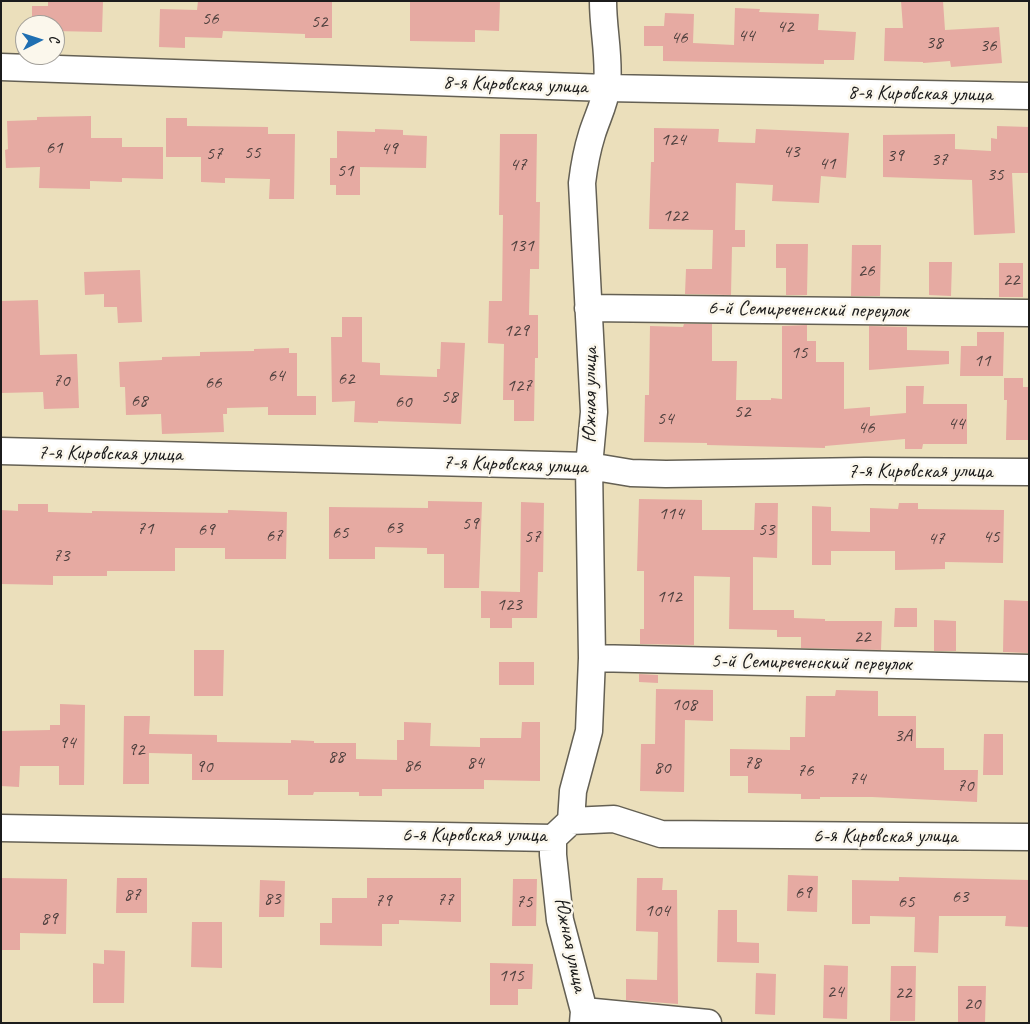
<!DOCTYPE html>
<html>
<head>
<meta charset="utf-8">
<style>
	body { margin:0 }
	#map { position:relative; width:1030px; height:1024px; overflow:hidden; background:#ebdfbb; font-family:Caveat,sans-serif }
	canvas { display:block }
	.frame { position:absolute; inset:0; border:2px solid #1c1c1c; pointer-events:none }
	.north { position:absolute; left:15px; top:15px; width:50px; height:50px; box-sizing:border-box; background:#fbf7ec; border:1px solid #a29f99; border-radius:50%; rotate:85deg; font-size:14px; font-weight:700; line-height:20px; text-align:center; color:#1c1c1c }
	.north::after { content:''; display:block; margin:auto; width:18px; height:22px; background:#1f6fb2; clip-path:polygon(50% 0,100% 100%,50% 72%,0 100%) }
</style>
</head>
<body>
<div id="map">
<canvas width="1030" height="1024"></canvas>
<div class="frame"></div>
<div class="north">С</div>
</div>
<script>
const g = document.querySelector('canvas').getContext('2d');
g.lineJoin = 'round';
function paint(path, color) { g.fillStyle = color; g.fill(path, 'evenodd'); }
function trace(path, color, width, dash) { g.strokeStyle = color; g.lineWidth = width; g.lineCap = dash ? 'butt' : 'round'; g.setLineDash(dash || []); g.stroke(path); }
function drawText(font, color, halo, rows, align = 'center') {
  g.font = font + ' Caveat,sans-serif'; g.lineWidth = 5; g.setLineDash([]); g.textBaseline = 'middle'; g.strokeStyle = halo; g.fillStyle = color; for (const [text, x, y, turn = 0] of rows) {
    g.save(); g.translate(x, y); g.rotate((+turn || 0) * Math.PI / 180); g.textAlign = isNaN(turn) ? turn : align; if (halo) g.strokeText(text, 0, 0); g.fillText(text, 0, 0); g.restore();
  }
}
const building = new Path2D(`
	M48 1H103L102 32 55 31V25H32V6H48Z
	M198 1H332V38H305V34L223 31 222 38 185 37V48L159 47 160 9 197 10Z
	M410 1H500L499 31 475 30V42L410 41Z
	M901 1H943L945 30 999 27 1002 63 951 67 950 61 923 63V62L884 61 885 28H903Z
	M735 8 760 9 759 12 819 14 818 30 856 32 854 60H824V64L663 61V46H644V26H664L665 13 694 14 693 43 734 45Z
	M91 116V138H122V147H163V179L122 178V182L90 181V189L39 188 40 167 6 168 5 150 8 149 7 121 37 120V117Z
	M166 118H187V126L268 127V134H295L294 199H269L270 179 225 178V183L201 182V157H166Z
	M997 126 1029 127V173H1012L1015 233 974 235 972 180 883 177V135L955 134V149L991 151V138L997 139Z
	M654 128 719 129 718 142 755 143 756 129 849 133 846 178 821 176 819 203 772 201 773 185 736 183 735 230H745V247H732L731 295 685 294 686 269H712L713 230 649 229 651 162H654Z
	M375 129 403 130V135L427 136 426 168 360 167V195H336V185H330V158H337V131L375 132Z
	M500 134H537L536 202H540L539 269H530L529 315H538V358H535L534 421H514V400H503L504 344 488 343 489 301H502L503 215H499Z
	M776 244H808L807 295H786V268H776Z
	M852 245H881L880 296H851Z
	M929 262H952L951 296 929 295Z
	M999 263H1023V297H999Z
	M140 270 142 322 118 323 117 307H104V294L85 295 84 272Z
	M38 300 40 355 77 354 79 408 44 409 43 392 1 393V301Z
	M342 317H362V362L380 363V375L437 377V369H440L441 342 465 343 461 424 378 421V423L354 422 355 401 332 402 331 337H342Z
	M684 324H712V361H737L736 400H771V398L782 399V326L807 325V341H816V362H844V409L870 407V416L906 413V386H924L923 404H967V444H923L922 449H905V439L825 446V448L707 445V443L644 442 645 395H649L650 326 683 327Z
	M869 326 907 327V350L949 351V364L869 370Z
	M977 332H1004L1003 376H960L961 346H977Z
	M289 348V353H297V396H316V415H268V407L227 408V414H223L224 432 162 434 161 414 126 415 125 387H120L119 362 162 360V357L200 356V352L254 351V349Z
	M1004 378H1023V387H1029V440H1006L1007 400H1004Z
	M639 499 702 500V530H754L755 503H778L777 558 753 557V610H794V618L825 619V621H882L881 650 801 648V637H777V630L729 629 730 577 694 576V645L640 644V629H644V571H637Z
	M428 501 482 502 479 588H444V554H427V548L375 547V559H329V507L428 508Z
	M521 502 544 503 543 572H538L537 618H512V628H490V618H481V591L520 592Z
	M899 503H918V509L1004 510 1003 563 945 562V569L895 570V551H831V565H812V506L831 507V531L870 532V508L898 509Z
	M18 504H48V512L92 513V511L228 513V510L287 512 286 559H225V548H175V571H107V576H53V585L1 584V510L18 511Z
	M1004 600 1028 601V653L1003 652Z
	M895 608H917V627H894Z
	M934 620 956 621V651H934Z
	M194 650H224L223 696H194Z
	M499 662H534V685H499Z
	M639 674 658 675V683L639 682Z
	M656 689 713 690V721L685 720 684 792 640 791 641 744H655Z
	M836 690 878 691V716H916V748H944V770H978L977 802 872 797H820V799H801V794L748 793V776H730V749L790 750V737H805L806 696H835Z
	M60 704 85 705 84 785H59V766H20L19 787 1 786V731L50 730V725H60Z
	M124 716H150L149 734 217 735V742L291 743V740L314 741V743H356V759L397 760V740H404V722L431 723 430 746 480 747V738H521L522 722H540V781L484 780V789H382V796H359V792H314L313 795H288V780H192V754L149 753V784H123Z
	M984 734H1003V775H983Z
	M788 875 818 876 817 912 787 911Z
	M899 877 1029 880 1028 927 1005 926 1006 916H939L938 953 914 952 915 917 870 916V924H852V880L899 881Z
	M1 878 67 879 66 934 20 933V950H1Z
	M117 878H147V913H116Z
	M367 878H461V922L399 920V924H382V946L320 945V923H332V898H367Z
	M637 878H663L662 890H677L678 1004 626 1000V979L657 980 658 932 636 931Z
	M513 879H537L536 926H512Z
	M260 880 285 881 284 917H259Z
	M718 910H737V942L759 943V963L717 962Z
	M192 922H222V968L191 967Z
	M104 950 125 951 124 1003H93V963L104 964Z
	M490 963 533 964 532 989H518V1005H490Z
	M824 965 848 966 847 1019 823 1018Z
	M891 966H916L915 1021H890Z
	M756 973 776 974 775 1015 755 1014Z
	M958 986H986L985 1023H958Z`);
const minor = new Path2D(`
	M1 67 607 88 1029 96
	M588 308 1029 313
	M1 451 589 466 631 473 666 474 865 471 1029 472
	M592 658 1029 668
	M571 821 573 791 589 731 592 658 589 466 594 412 582 183C584 166 587 150 592 134 597 118 605 103 607 86 610 58 603 30 603 1
	M1 828 553 838 571 821 614 819 661 834 1029 837
	M553 838V855L560 920 584 1011 583 1023
	M584 1011 708 1023`);
const numberNames = [
	["56",210,19],
	["52",319,22],
	["42",785,27],
	["44",746,36],
	["46",679,38],
	["38",934,43],
	["36",988,46],
	["124",673,140],
	["61",54,148],
	["49",389,149],
	["43",791,152],
	["55",252,153],
	["57",214,154],
	["39",895,156],
	["37",939,160],
	["41",827,164],
	["47",518,165],
	["51",345,171],
	["35",995,175],
	["122",675,216],
	["131",521,246],
	["26",866,271],
	["22",1011,280],
	["129",516,331],
	["15",799,353],
	["11",982,361],
	["64",276,376],
	["62",346,379],
	["70",61,381],
	["66",213,383],
	["127",519,386],
	["58",449,397],
	["68",139,401],
	["60",403,402],
	["52",742,412],
	["54",665,419],
	["44",956,424],
	["46",866,428],
	["114",671,514],
	["59",470,524],
	["63",394,528],
	["71",145,529],
	["69",206,530],
	["53",766,530],
	["65",340,533],
	["67",274,536],
	["57",532,537],
	["45",991,537],
	["47",936,539],
	["73",61,556],
	["112",669,597],
	["123",509,605],
	["22",862,637],
	["108",684,705],
	["3А",903,736],
	["94",67,743],
	["92",136,750],
	["88",336,757],
	["84",475,763],
	["78",752,763],
	["86",412,766],
	["90",204,767],
	["80",662,768],
	["76",805,771],
	["74",857,779],
	["70",965,786],
	["69",803,893],
	["87",132,895],
	["63",960,897],
	["83",272,899],
	["77",445,900],
	["79",383,901],
	["75",524,902],
	["65",906,902],
	["104",657,911],
	["89",49,919],
	["115",511,976],
	["24",835,992],
	["22",903,993],
	["20",972,1004]
];
const streetNames = [
	["8-я Кировская улица",515,85,2],
	["8-я Кировская улица",920,94,1],
	["6-й Семиреченский переулок",808,310,1],
	["Южная улица",590,395,-90],
	["7-я Кировская улица",110,454,1],
	["7-я Кировская улица",515,465,2],
	["7-я Кировская улица",920,471],
	["5-й Семиреченский переулок",811,663,1],
	["6-я Кировская улица",474,835],
	["6-я Кировская улица",885,836],
	["Южная улица",570,945,78]
];
paint(building, '#e6aaa2');
trace(minor, '#646054', 29);
trace(minor, '#fff', 26);
drawText('19px', '#4e403e', null, numberNames);
drawText('21px', '#1c1c1c', '#fbf7ec', streetNames);
</script>
</body>
</html>
